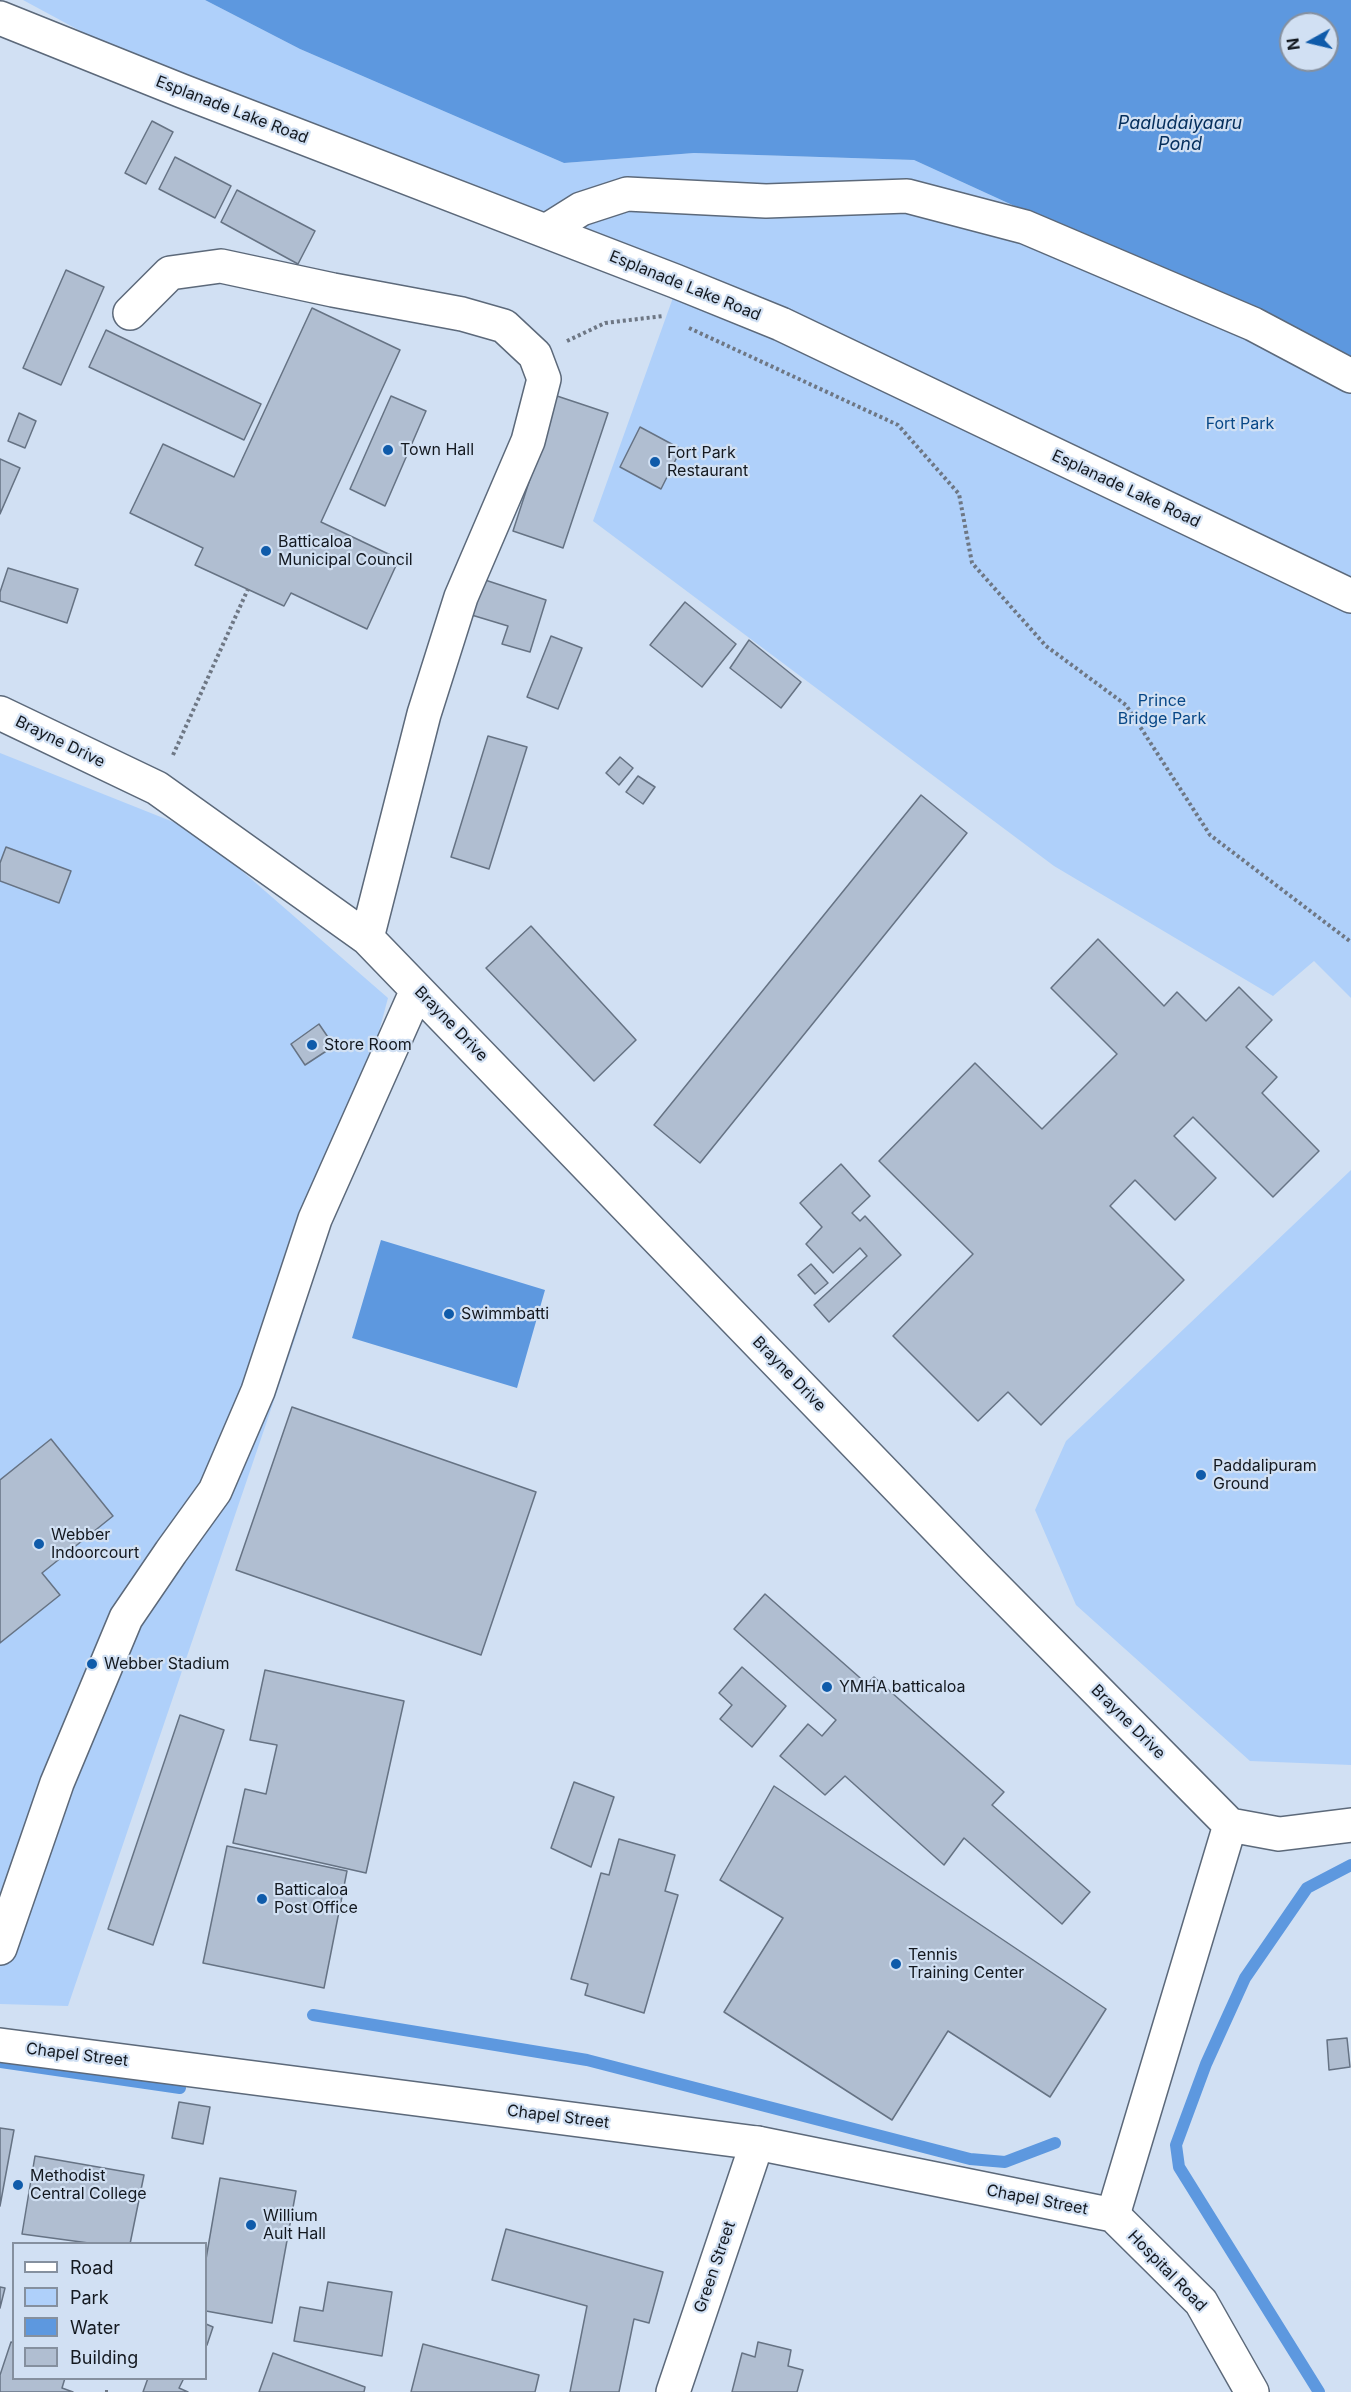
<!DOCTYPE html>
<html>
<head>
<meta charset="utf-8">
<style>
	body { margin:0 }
	#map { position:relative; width:1351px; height:2392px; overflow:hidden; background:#d1e0f3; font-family:Inter,sans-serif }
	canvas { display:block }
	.legend { position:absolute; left:12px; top:2242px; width:195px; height:138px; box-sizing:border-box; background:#d1e0f3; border:2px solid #85909f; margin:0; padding:8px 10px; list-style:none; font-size:18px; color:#141920 }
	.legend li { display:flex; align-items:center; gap:12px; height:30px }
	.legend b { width:30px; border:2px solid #85909f }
	.north { position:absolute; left:1279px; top:12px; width:60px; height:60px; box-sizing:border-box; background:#d1e0f3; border:2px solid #85909f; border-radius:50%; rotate:262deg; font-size:16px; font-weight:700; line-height:24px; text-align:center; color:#141920 }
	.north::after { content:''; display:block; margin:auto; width:21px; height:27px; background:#0f5baa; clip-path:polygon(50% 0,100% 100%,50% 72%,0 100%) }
</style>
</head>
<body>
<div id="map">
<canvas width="1351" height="2392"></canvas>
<ul class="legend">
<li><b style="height:8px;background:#fff"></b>Road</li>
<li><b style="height:16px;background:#afd0fa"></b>Park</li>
<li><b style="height:16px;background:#5d98df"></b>Water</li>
<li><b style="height:16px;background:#b0bed1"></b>Building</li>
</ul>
<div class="north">N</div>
</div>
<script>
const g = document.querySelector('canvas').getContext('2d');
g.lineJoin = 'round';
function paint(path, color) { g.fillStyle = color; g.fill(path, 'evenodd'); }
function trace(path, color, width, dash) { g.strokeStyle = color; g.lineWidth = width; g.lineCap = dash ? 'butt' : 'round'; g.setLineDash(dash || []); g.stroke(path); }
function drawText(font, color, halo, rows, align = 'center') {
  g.font = font + ' Inter,sans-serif'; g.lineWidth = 4.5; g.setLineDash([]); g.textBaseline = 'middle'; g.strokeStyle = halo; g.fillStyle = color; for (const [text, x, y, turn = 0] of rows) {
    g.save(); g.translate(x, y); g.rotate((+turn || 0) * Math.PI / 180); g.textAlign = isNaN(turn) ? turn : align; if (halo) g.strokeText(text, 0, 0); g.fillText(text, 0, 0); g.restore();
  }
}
const green = new Path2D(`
	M23 0H205L300 49 564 163 694 153 914 160 1351 360V998L1314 961 1273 996 1054 866 593 521 680 278 186 88Z
	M0 753 196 831 388 998 300 1324 68 2006 0 2004Z
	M1351 1170V1765L1250 1761 1076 1605 1035 1510 1066 1441Z`);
const water = new Path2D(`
	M205 0H1351V360L914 160 694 153 564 163 300 49ZM1291 24H1327V60H1291Z
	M381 1240 545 1290 517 1388 352 1338Z`);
const stream = new Path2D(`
	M313 2015 587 2060 970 2159 1005 2162 1055 2143
	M0 2062 180 2088
	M1319 2392 1179 2167 1176 2145 1206 2064 1245 1978 1307 1888 1351 1865`);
const building = new Path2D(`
	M152 121 173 132 146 184 125 173Z
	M175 157 231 186 215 218 159 189Z
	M237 190 315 231 298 264 221 222Z
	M66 270 104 287 61 385 23 368Z
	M312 308 400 350 321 522 399 559 367 629 291 593 284 606 195 565 203 548 130 513 163 444 234 477Z
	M106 330 261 404 244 440 89 367Z
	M391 396 426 411 385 506 350 489Z
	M557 396 608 413 563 548 513 531Z
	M19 413 36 421 25 448 8 441Z
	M640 427 681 449 661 489 620 467Z
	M0 459 20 468 0 514Z
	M8 568 78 589 67 623 0 601V592Z
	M476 577 546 600 530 652 502 644 508 626 465 613Z
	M685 602 736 644 702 687 650 645Z
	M551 636 582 648 558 709 527 697Z
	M749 640 801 682 781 708 730 668Z
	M488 736 527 747 489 869 451 857Z
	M620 757 633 768 619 785 606 773Z
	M638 776 655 787 643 804 626 792Z
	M921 795 967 833 700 1163 654 1125Z
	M6 847 71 871 59 903 0 881V863Z
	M531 926 636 1040 594 1081 486 968Z
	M1098 939 1164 1006 1177 992 1206 1021 1239 987 1272 1020 1246 1047 1277 1077 1262 1093 1319 1151 1273 1197 1193 1117 1174 1136 1216 1178 1175 1220 1135 1180 1110 1206 1184 1280 1041 1425 1008 1392 978 1421 893 1336 973 1254 879 1161 975 1063 1042 1129 1117 1054 1051 988Z
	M319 1024 334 1046 305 1065 291 1044Z
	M841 1164 870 1196 852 1213 860 1221 865 1216 901 1255 829 1322 814 1305 867 1256 860 1248 833 1273 806 1244 822 1227 800 1203Z
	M811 1264 828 1283 815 1294 798 1275Z
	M292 1407 536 1492 481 1655 236 1570Z
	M51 1439 113 1516 42 1573 60 1595 0 1643V1480Z
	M765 1594 867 1684 874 1677 1004 1792 992 1805 1090 1892 1062 1924 964 1838 944 1865 845 1776 825 1795 780 1756 808 1724 822 1736 836 1720 734 1629Z
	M742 1667 786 1706 752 1747 720 1719 732 1705 719 1693Z
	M265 1670 404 1701 366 1873 233 1843 245 1789 266 1794 277 1745 250 1740Z
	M180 1715 224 1730 153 1945 108 1929Z
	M574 1782 614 1797 591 1867 551 1848Z
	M774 1786 1106 2009 1050 2097 948 2031 892 2120 724 2012 783 1918 720 1880Z
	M619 1839 675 1855 665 1891 678 1895 644 2013 585 1995 588 1984 571 1979 601 1873 609 1875Z
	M227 1846 347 1871 324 1988 203 1963Z
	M1347 2038 1350 2067 1329 2070 1327 2040Z
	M179 2102 210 2107 203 2144 172 2138Z
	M0 2128 14 2130 0 2206Z
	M35 2156 144 2175 130 2244H96L22 2234Z
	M220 2178 296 2191 272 2323 206 2311V2259Z
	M506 2229 663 2272 649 2323 634 2319 619 2392H570L587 2306 492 2280Z
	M328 2282 392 2292 382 2356 294 2341 300 2307 323 2311Z
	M0 2287 5 2288 0 2308Z
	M206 2324 213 2327 207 2345 206 2344Z
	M11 2342 14 2343V2378H65L62 2388 73 2392H0V2375Z
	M758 2342 791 2350 788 2366 803 2370 797 2392H732L742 2353 755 2357Z
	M423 2344 539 2375 535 2392H411Z
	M273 2353 365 2387 364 2392H259Z
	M148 2378H184L179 2388 188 2392H143Z`);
const path = new Path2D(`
	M689 328 898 425 959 494 972 563 1046 646 1126 705 1210 835 1351 942
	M567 341 605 323 663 316
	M173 755 248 589
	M105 2392H110`);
const minor = new Path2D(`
	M0 18 182 91 675 281 781 324 1351 596
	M546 231 581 209 627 194 766 201 907 196 1025 227 1253 324 1351 376
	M130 313 170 273 221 266 333 290 462 314 504 326 535 355 544 379 528 441 461 597 424 714 367 938
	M0 713 157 788 367 938 976 1568 1230 1825 1113 2215
	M1230 1825 1279 1834 1351 1825
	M0 1948 57 1783 126 1618 171 1552 215 1491 258 1391 315 1219 417 990
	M673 2392 757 2143`);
const major = new Path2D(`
	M0 2045 757 2143 1113 2215 1201 2302 1252 2392`);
const markers = [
	[388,450,6,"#0f5baa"],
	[655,462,6,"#0f5baa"],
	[266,551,6,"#0f5baa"],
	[312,1045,6,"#0f5baa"],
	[449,1314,6,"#0f5baa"],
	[1201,1475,6,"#0f5baa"],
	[39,1544,6,"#0f5baa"],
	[92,1664,6,"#0f5baa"],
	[827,1687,6,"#0f5baa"],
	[262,1899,6,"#0f5baa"],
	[896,1964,6,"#0f5baa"],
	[18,2185,6,"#0f5baa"],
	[251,2225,6,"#0f5baa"]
];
const streetNames = [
	["Esplanade Lake Road",232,110,21],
	["Esplanade Lake Road",685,286,22],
	["Esplanade Lake Road",1126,489,25],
	["Brayne Drive",60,742,26],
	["Brayne Drive",451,1024,46],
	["Brayne Drive",789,1374,46],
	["Brayne Drive",1128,1722,45],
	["Chapel Street",77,2055,7],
	["Chapel Street",558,2117,7],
	["Chapel Street",1037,2200,11],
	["Green Street",715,2267,-71],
	["Hospital Road",1167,2271,46]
];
const parkNames = [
	["Fort Park",1240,424],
	["Prince",1162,701],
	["Bridge Park",1162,719]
];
const poiNames = [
	["Town Hall",400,450],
	["Fort Park",667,453],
	["Restaurant",667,471],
	["Batticaloa",278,542],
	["Municipal Council",278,560],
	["Store Room",324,1045],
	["Swimmbatti",461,1314],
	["Paddalipuram",1213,1466],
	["Ground",1213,1484],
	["Webber",51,1535],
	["Indoorcourt",51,1553],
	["Webber Stadium",104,1664],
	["YMHA batticaloa",839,1687],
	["Batticaloa",274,1890],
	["Post Office",274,1908],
	["Tennis",908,1955],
	["Training Center",908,1973],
	["Methodist",30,2176],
	["Central College",30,2194],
	["Willium",263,2216],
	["Ault Hall",263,2234]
];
const waterNames = [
	["Paaludaiyaaru",1180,124],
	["Pond",1180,145]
];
paint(green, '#afd0fa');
paint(water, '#5d98df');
trace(stream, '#5d98df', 12);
paint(building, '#b0bed1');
trace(building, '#667384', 1.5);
trace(minor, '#5c697a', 36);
trace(major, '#5c697a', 36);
trace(path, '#6e7784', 4, [3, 3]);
trace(minor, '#fff', 33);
trace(major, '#fff', 33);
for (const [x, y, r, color] of markers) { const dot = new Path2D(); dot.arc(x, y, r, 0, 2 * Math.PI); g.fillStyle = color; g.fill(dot); trace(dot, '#d1e0f3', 2); }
drawText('16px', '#141920', '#d1e0f3', streetNames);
drawText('16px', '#074787', '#d1e0f3', parkNames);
drawText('16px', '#141920', '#d1e0f3', poiNames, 'left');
drawText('italic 18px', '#042e5c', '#d1e0f3', waterNames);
</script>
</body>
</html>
